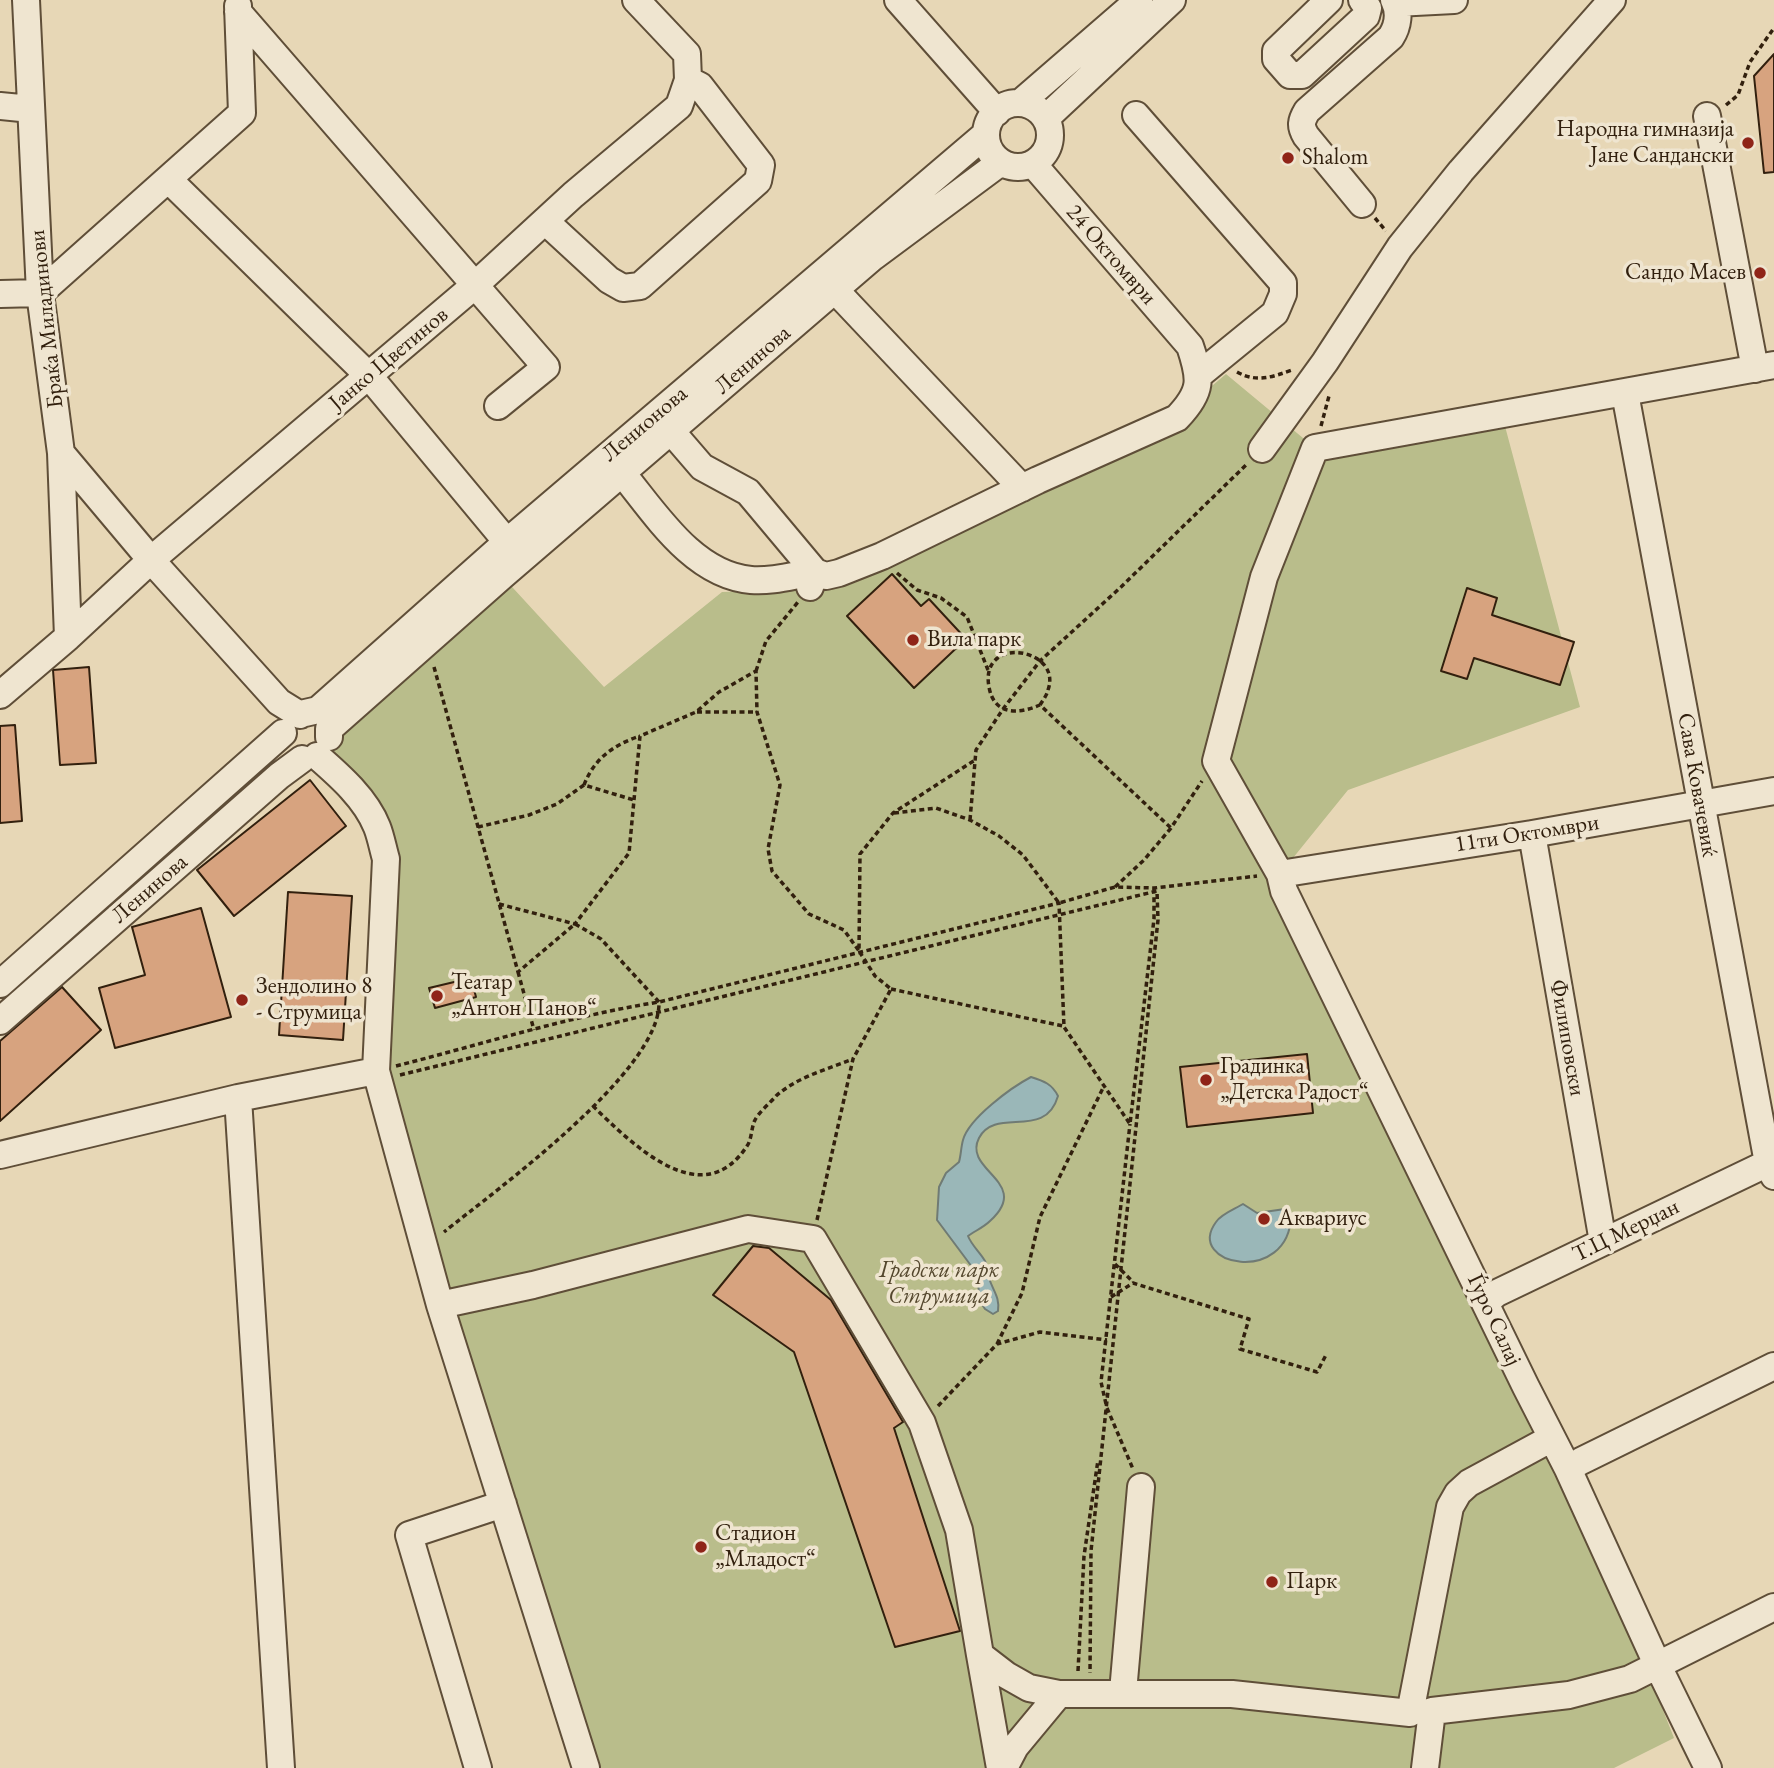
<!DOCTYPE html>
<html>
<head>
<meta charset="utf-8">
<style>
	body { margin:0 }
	canvas { display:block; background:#e7d7b6 }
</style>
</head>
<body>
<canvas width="1774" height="1768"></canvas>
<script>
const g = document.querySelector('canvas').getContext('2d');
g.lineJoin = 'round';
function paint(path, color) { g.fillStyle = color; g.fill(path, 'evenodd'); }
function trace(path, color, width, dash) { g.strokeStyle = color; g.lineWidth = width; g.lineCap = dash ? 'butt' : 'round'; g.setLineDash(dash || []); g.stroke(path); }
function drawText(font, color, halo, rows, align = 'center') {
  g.font = font + ' "EB Garamond",serif'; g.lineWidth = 7; g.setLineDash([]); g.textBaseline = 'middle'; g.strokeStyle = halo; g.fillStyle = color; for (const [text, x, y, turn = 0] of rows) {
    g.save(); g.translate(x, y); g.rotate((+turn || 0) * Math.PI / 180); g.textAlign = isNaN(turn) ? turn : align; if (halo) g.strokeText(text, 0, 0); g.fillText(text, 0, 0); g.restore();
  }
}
const green = new Path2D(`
	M1226 374 1315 448 1502 415 1580 707 1348 790 1280 874 1568 1469 1674 1738 1614 1768H586L376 1071 386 859 337 774 329 729 502 576 604 687 722 592 809 589 1193 402Z`);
const water = new Path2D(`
	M1031 1077C1044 1081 1052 1084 1058 1096 1045 1141 996 1106 979 1138 962 1171 1033 1182 990 1221 984 1227 975 1231 968 1236 972 1246 980 1252 985 1261 987 1265 987 1273 989 1278 993 1291 1000 1297 998 1311L993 1314 985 1309 979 1300 978 1275 937 1220 939 1187 946 1173 959 1162C961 1155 961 1147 963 1140 969 1118 1012 1087 1031 1077Z
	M1243 1204 1257 1213 1285 1209 1291 1216C1289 1286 1184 1266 1216 1222 1221 1214 1235 1209 1243 1204Z`);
const building = new Path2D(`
	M1774 54V172L1764 173 1754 76Z
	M892 574 921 606 929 599 966 639 914 688 847 616Z
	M1467 588 1497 598 1492 615 1574 642 1560 685 1474 658 1467 679 1441 671Z
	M89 667 96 763 60 765 53 670Z
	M15 725 22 821 0 823V726Z
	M310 780 346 826 234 916 197 870Z
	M288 892 352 896 343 1040 279 1035Z
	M201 908 231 1017 115 1048 99 988 145 975 132 927Z
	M471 978 476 997 435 1008 429 988Z
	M62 987 101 1030 0 1121V1041Z
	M1307 1054 1313 1113 1187 1127 1180 1067Z
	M753 1246 769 1248 831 1300 903 1422 894 1428 960 1631 895 1647 794 1352 713 1295Z`);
const path = new Path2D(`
	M1726 105 1738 95 1750 62 1774 28
	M1375 218 1386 231
	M1237 372C1257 383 1272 377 1292 370
	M1321 426 1329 396
	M897 573 917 590 941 598 967 617 988 670
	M434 667 518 972 575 924 601 939 659 1002C661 1071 496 1190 444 1232
	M756 671 766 641 798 602
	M1040 705C1043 700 1047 695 1048 690 1063 648 979 634 989 687 994 716 1019 714 1040 705L1171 828
	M697 712H757
	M584 785C594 759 613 745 640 736
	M894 813 936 808 970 820 999 836 1023 855 1059 903 1115 887 1154 888 1257 876
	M970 820 976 750 1003 709 1040 661 1121 587 1248 463
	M478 827 529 815 557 804 584 785 634 800
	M1115 887 1144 860 1171 828 1202 781
	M499 904 575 924 629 853 640 736 696 712 719 692 756 671 757 712 780 785 768 849 772 871 809 914 844 930 859 951
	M518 972 534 1030
	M891 989 1063 1026
	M396 1066C483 1044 570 1016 659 1002L1059 903 1064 1027 1130 1124 1154 919V888
	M400 1075 1157 891 1158 920 1091 1551 1090 1673
	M593 1106C631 1143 702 1215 747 1146 752 1139 751 1128 755 1120 759 1112 770 1103 776 1096 797 1077 828 1069 853 1059
	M817 1220 853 1059 891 989 875 976 859 951 860 854 893 813 975 760
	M1115 1264 1133 1282
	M1111 1297 1133 1283 1249 1319 1240 1349 1317 1372 1326 1355
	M997 1344 1022 1293 1040 1217 1104 1086
	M1106 1404 1101 1382 1130 1124
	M938 1406 997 1344 1040 1332 1107 1340
	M1107 1408 1133 1469
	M1078 1671 1084 1556 1098 1460`);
const minor = new Path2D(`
	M26 0 40 293 61 453 68 637
	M898 0 997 112
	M1329 0 1276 51V59L1290 75H1302L1366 16 1368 8 1362 0
	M1396 3 1454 0
	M238 12 546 367 498 406
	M1020 103 1139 0
	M986 135a32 32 0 1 1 64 0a32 32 0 1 1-64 0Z
	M0 106 31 109
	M1136 115 1283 283V294L1275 313 1199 375
	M1707 116 1755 369
	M1046 118 1172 0
	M168 179 369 376 507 542
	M1362 204 1306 136C1300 126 1301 121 1307 111L1391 37C1398 26 1400 12 1394 0
	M545 221 609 280 623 288 640 286 758 181 761 165 700 86 688 80
	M835 290 1022 488
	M0 294 40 293 242 113 238 6
	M1625 393 1768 1163 1774 1176
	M671 431 702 467 748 492 815 572 826 576 839 573 882 556 1038 480 1177 418C1203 391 1201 379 1190 346L1033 164
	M1262 449 1325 362 1400 247 1461 171 1612 0
	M61 453 151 560 279 702 300 715
	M622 473C655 513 693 575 751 580 772 582 794 575 815 572L810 587
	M0 695 68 637 151 560 474 286 573 195 679 106 688 80 687 54 636 0
	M305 713 318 710 507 542 986 134
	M329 737V729L502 576 873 257 1001 162
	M317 756C340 776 366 799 377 827 381 837 383 849 386 859L376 1071 440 1305 586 1768
	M1532 834 1603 1242
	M1280 874 1532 834 1774 791
	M0 984 283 733
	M0 1021 279 776 302 759
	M238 1098 281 1768
	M0 1155 238 1098 376 1071
	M1486 1302 1497 1293 1768 1163 1774 1162
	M440 1305 533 1285 748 1229 813 1239 922 1423 959 1530 980 1655 1006 1675 1029 1688 1059 1694H1232L1410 1713 1450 1507 1458 1493 1469 1483 1552 1438
	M1568 1469 1581 1461 1774 1366
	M980 1655 1000 1768
	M1123 1692 1141 1487
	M478 1768 409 1535 503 1504
	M1004 1768 1015 1747 1059 1694
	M1425 1768 1432 1711 1569 1695 1630 1679 1774 1607
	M1708 1768 1657 1664 1568 1469 1526 1387 1284 891 1280 874 1216 761 1264 577 1315 448 1774 365`);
const markers = [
	[1748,143,7,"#8f2418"],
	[1288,158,7,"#8f2418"],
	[1760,273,7,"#8f2418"],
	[913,640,7,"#8f2418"],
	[437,996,7,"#8f2418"],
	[242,1000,7,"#8f2418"],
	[1206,1080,7,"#8f2418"],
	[1264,1219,7,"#8f2418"],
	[701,1547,7,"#8f2418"],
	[1272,1582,7,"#8f2418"]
];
const poiNames = [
	["Народна гимназија",1734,130,"right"],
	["Јане Сандански",1734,156,"right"],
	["Shalom",1302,158],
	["Сандо Масев",1746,273,"right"],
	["Вила парк",927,640],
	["Театар",451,983],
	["„Антон Панов“",451,1009],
	["Зендолино 8",256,987],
	["- Струмица",256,1013],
	["Градинка",1220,1067],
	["„Детска Радост“",1220,1093],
	["Аквариус",1278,1219],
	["Стадион",715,1534],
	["„Младост“",715,1560],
	["Парк",1286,1582]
];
const streetNames = [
	["24 Октомври",1111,255,49],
	["Браќа Миладинови",47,319,-96],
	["Јанко Цветинов",389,359,-40],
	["Ленинова",753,360,-41],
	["Ленионова",645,424,-40],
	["Сава Ковачевиќ",1697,785,80],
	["11ти Октомври",1527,834,-9],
	["Ленинова",150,889,-41],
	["Филиповски",1567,1038,80],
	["Т.Ц Мерџан",1626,1231,-26],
	["Ѓуро Салај",1494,1320,65]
];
const parkNames = [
	["Градски парк",939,1271],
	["Струмица",939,1297]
];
paint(green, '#b9bd8b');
paint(water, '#9ab7b8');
trace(water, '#707b74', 2);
paint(building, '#d7a37f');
trace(building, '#32200e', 2);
trace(minor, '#5f4e38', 30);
trace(path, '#32200e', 3.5, [5, 3.5]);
trace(minor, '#efe5d0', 26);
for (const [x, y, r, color] of markers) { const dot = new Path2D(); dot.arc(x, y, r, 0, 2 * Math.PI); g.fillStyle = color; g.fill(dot); trace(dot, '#efe5d0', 2.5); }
drawText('23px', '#32200e', '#efe5d0', poiNames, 'left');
drawText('23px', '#32200e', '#efe5d0', streetNames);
drawText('italic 23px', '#54472d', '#efe5d0', parkNames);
</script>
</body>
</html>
